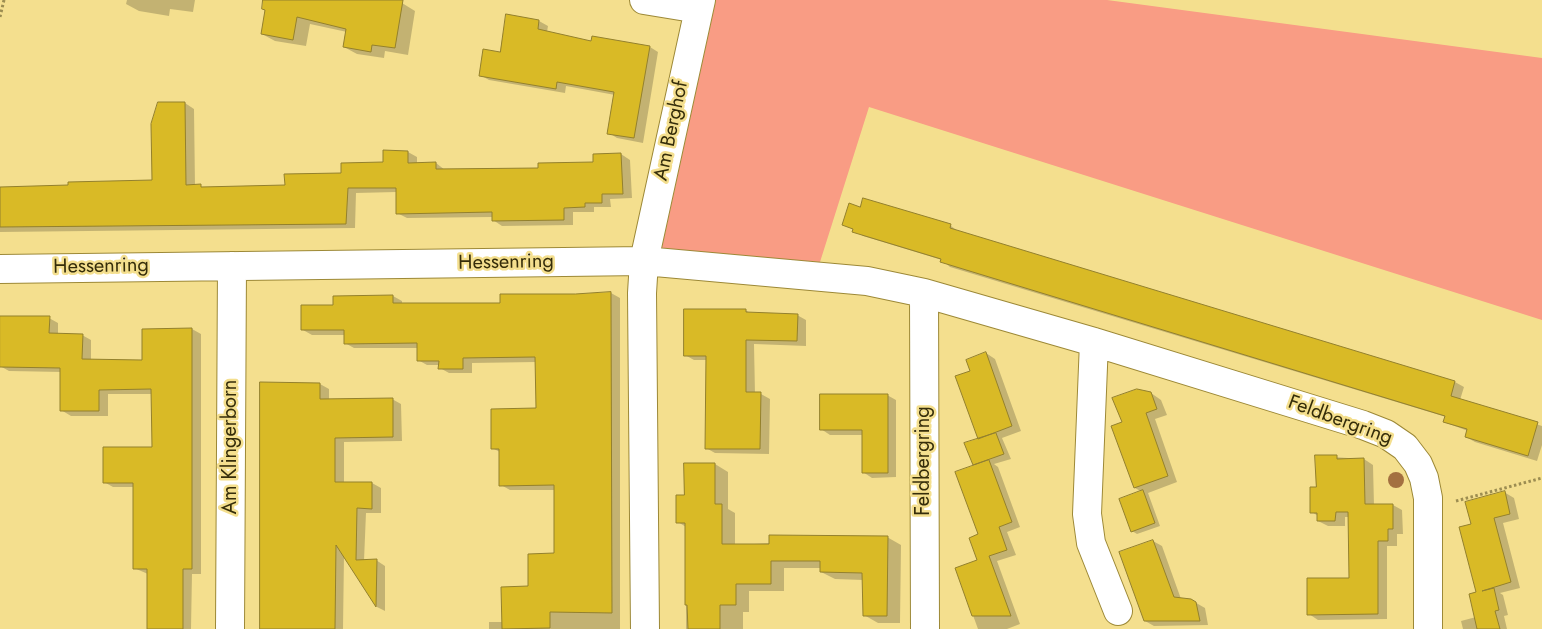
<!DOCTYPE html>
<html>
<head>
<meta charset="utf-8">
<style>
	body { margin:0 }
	canvas { display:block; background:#f4df8e }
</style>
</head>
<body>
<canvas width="1542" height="629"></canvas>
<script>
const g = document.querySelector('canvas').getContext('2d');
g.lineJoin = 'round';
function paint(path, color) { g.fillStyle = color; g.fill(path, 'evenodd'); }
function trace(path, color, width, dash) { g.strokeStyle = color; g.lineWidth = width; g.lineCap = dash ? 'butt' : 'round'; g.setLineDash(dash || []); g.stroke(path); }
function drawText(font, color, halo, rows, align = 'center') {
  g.font = font + ' Jost,sans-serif'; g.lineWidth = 5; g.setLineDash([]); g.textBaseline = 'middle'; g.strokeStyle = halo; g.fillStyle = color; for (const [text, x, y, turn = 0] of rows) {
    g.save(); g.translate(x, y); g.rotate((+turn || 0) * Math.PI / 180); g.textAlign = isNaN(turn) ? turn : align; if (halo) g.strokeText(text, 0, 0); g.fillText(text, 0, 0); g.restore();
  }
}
const green = new Path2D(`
	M716 0H1107L1542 58V320L869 107 820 262 661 252Z`);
const shadow = new Path2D(`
	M127 0H195L193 12 170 9 169 16 139 11 126 4Z
	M268 0H385L402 3 415 11 408 55 385 51 384 58 357 54 344 47 347 32 310 24 306 46 275 41 262 34Z
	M539 21 548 26 547 32 592 42 650 47 658 52 643 143 617 138 609 133 615 95 566 86 565 93 489 80 480 75 501 54Z
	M159 103H185L194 109 195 186 205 188 286 187 385 163 408 152 417 157V164L436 163 445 170 539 169 594 164 621 154 630 160 632 198 610 199 611 207H594V212H573V225L502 226 493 220V217L407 218 397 213V192L356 193 355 228 0 232V188L70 187 153 181Z
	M864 199 951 226 959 232 1455 382 1464 387 1460 400 1542 426V445L1537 461 1475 442 1466 437 1468 431 1444 422 1446 417 950 267 942 260 863 236 844 224 861 209Z
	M611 293 620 298V629H489V622H503L555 554V490H510L501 485 500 452 492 448 537 409V362L472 363V373H449L440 368V365H427L418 360V348H354L345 343V335H312L303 330 334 306 393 296 402 301V304H501Z
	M745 310 750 313 797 315 806 320V346L754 344 755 394H761L770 399 769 454 715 453 706 448 707 360H694L685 355Z
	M0 317 49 318 58 323V335H82L91 340V361H143L192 329 201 334V574H192L191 629H148V574L134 568V487H113L104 482 153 448 152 394H108V416H71L61 410 62 372 9 371 0 366Z
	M986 353 995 359 1021 431 1002 438 1011 459 994 464 998 467 1020 527 1007 532 1016 555 997 561 1020 624 1007 629H978L956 569 978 561 977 466 974 464 981 439 971 371Z
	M320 384 329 389V400L392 399 401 404 402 441 344 442V483H372L381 488V513H366L364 561 376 560 385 566V611L377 607 344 556 343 629H261Z
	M1151 393 1161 400 1167 415 1155 419 1177 482 1148 493 1160 526 1137 534 1132 531 1142 492 1135 488 1123 423Z
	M887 395 896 400V477L872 478 863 472V435H830L821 429Z
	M1317 456 1364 459 1373 465 1374 505H1393L1402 510 1403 534H1397V546H1387V619L1318 620 1309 614 1350 579V517H1345V526H1328L1318 521V516L1312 512 1317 488Z
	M715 464 728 472V509L735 513V545L887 537 901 545 900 623H878L864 615 863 580 835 579 821 572V568H784V591H749V612H743V629H686V527L678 522 685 496Z
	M1504 492 1514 498 1519 519 1503 523 1520 588 1500 593 1503 595 1508 615 1504 616 1507 629H1463L1461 621 1476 617 1478 593 1472 525Z
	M1153 541 1162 546 1181 599 1191 600 1205 608 1208 625 1154 626 1145 621Z`);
const building = new Path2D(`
	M263 0H403L395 48 372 45 371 52 343 47 346 29 297 17 293 40 261 34 265 10 262 9Z
	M506 14 539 20 538 29 591 41 592 36 650 46 634 138 607 134 614 92 557 82 556 89 479 76 483 49 500 52Z
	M158 102H185L186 185 201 184V187L285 185 284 174 341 173V163L383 162V150L408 151V163L436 162V169L538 168V163L593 162V154L621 153 623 194H602V203H585V207L564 208V220L492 221V212L396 214V188H348L346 224 0 227V187L68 185V182L152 180 151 124Z
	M863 198 951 224 950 228 1455 381 1451 396 1538 422 1528 456 1465 437 1467 429 1443 422 1445 416 940 262 941 259 852 232 853 229 842 225 849 203 860 207Z
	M611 292 612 613 550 612V628L502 629 501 587 528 586V554L554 553V485L499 486V449H491V409L536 408 535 357 463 358V369H438L439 361H417V343L344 344V330H301V305H333V296L393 295V303H500V294H575Z
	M684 309H746V312L798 314 797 341 746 340V392H761L760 449H705L706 356H684Z
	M0 316H50L49 333 83 334 82 359 142 360V329L192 328V569H183V629H147V569H133V483H103V447H152L151 389 99 390V411H60V368L0 367Z
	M986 352 1012 426 978 439 955 376 970 371 966 360Z
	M260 382 320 383V399L393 398V437L335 438V482H372V509L357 508 356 560 377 559 376 607 336 545 335 629H260Z
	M1137 389 1151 392 1157 409 1146 413 1168 476 1134 488 1111 426 1122 422 1112 398Z
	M820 394H888V473H862V430H820Z
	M996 433 1004 454 973 465 964 443Z
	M1315 455H1337V459L1364 458 1365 504H1393V529H1388V541H1378V614L1307 615V578H1349L1348 512H1336L1335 521H1317V513H1310V487H1316Z
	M989 460 1012 522 999 527 1007 550 989 556 1011 616H972L955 568 977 560 969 538 978 534 955 472Z
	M684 463H715V504H722V544H769V535L888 536 887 616H863L862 573 820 572V561H771V584H736V605H720V629H688L687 605H685V523H676V495H684Z
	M1143 490 1155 523 1131 532 1119 499Z
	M1505 491 1510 514 1494 518 1511 582 1482 591 1494 588 1499 610 1495 611 1500 629H1477L1469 594 1476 592 1459 527 1471 524 1465 502Z
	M1153 540 1174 597 1191 599 1196 602 1200 621H1144L1119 552Z`);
const path = new Path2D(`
	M0 17 4 0
	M1456 501 1542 478`);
const street = new Path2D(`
	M644 0 699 9
	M0 269 644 261 867 281 924 293 1094 342 1363 425 1386 434 1405 447 1418 464 1424 478 1428 498V629
	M924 293 925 629
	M1094 342 1087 514 1091 543 1118 611
	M230 629 232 266
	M645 629 642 293 644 261 701 0`);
const trees = [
	[1396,480]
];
const streetNames = [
	["Am Berghof",672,131,-78],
	["Hessenring",506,263,-1],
	["Hessenring",101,267,-1],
	["Feldbergring",1340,421,20],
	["Am Klingerborn",231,447,-90],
	["Feldbergring",924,461,-90]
];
paint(green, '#f99c84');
paint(shadow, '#0003');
paint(building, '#d9ba26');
trace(building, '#93802d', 1);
trace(street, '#9d8937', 30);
trace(path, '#9c8d51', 3, [2.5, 2.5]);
trace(street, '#fff', 28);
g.fillStyle = '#a37040';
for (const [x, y] of trees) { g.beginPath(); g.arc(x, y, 8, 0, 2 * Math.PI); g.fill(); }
drawText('20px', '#352d0a', '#f4df8e', streetNames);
</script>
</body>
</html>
